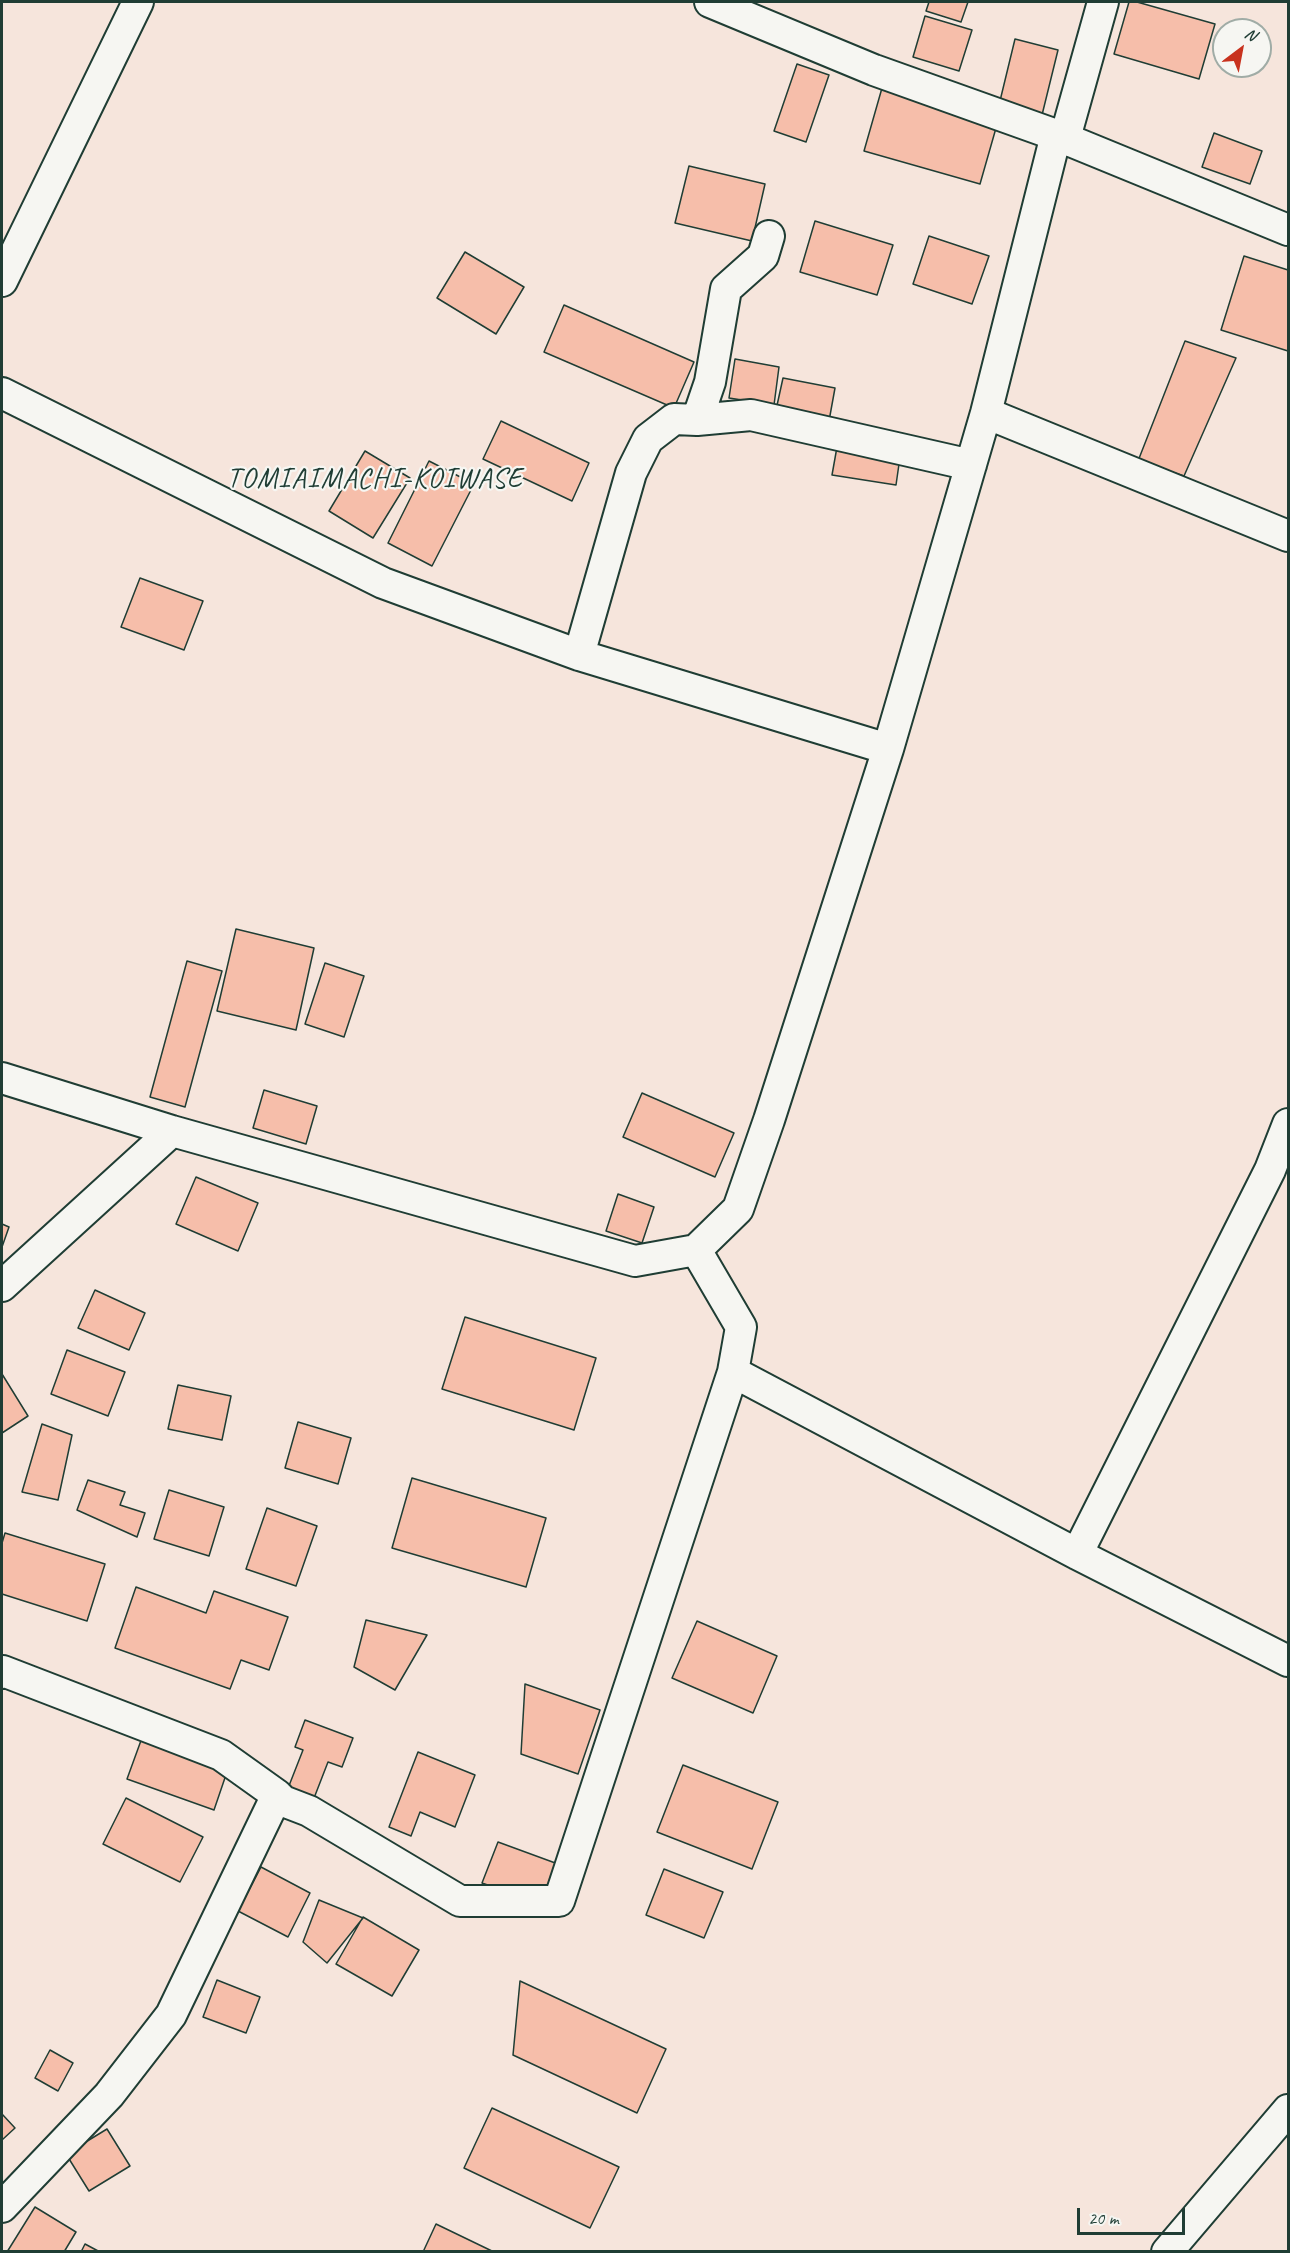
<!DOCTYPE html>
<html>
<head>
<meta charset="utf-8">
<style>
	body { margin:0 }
	#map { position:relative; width:1290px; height:2253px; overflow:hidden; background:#f6e5dc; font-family:Caveat,sans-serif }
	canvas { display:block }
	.frame { position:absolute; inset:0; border:3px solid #1f3d34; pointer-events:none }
	.north { position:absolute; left:1212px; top:18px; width:60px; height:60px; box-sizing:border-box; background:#f6f6f2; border:2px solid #a0aca6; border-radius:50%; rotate:32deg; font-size:16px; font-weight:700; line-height:24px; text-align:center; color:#1f3d34 }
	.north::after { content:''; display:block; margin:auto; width:21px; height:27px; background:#c8321e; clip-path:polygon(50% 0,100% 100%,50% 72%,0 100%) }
	.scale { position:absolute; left:1077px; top:2208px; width:108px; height:27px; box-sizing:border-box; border:3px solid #1f3d34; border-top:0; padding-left:8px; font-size:18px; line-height:21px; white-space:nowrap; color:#1f3d34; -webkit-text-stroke:4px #f6f6f2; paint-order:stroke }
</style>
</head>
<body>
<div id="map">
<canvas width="1290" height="2253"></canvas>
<div class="frame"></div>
<div class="north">N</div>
<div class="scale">20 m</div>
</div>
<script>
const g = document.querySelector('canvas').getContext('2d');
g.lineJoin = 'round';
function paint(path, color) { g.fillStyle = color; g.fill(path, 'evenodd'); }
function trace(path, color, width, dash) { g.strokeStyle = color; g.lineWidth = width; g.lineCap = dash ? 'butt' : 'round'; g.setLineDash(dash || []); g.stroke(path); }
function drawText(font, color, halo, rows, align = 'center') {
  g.font = font + ' Caveat,sans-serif'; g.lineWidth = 4.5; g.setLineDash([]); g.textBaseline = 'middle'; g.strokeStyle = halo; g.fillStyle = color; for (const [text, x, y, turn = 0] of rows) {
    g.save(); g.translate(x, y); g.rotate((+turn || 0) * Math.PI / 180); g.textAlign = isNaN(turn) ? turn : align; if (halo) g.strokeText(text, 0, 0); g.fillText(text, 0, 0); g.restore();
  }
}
const building = new Path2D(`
	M929 2H968L961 22 926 11Z
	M1129 2H1137L1215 24 1199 79 1114 54Z
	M925 16 972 30 959 71 913 57Z
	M1015 39 1058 50 1042 115 999 105Z
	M797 64 829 75 806 142 774 131Z
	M882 88 998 121 980 184 864 151Z
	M1214 133 1262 151 1250 184 1202 167Z
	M689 166 765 184 752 241 675 223Z
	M815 221 893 245 877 295 800 272Z
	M929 236 989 256 972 304 913 284Z
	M465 252 524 287 496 334 437 298Z
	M1244 256 1288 270V351L1221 330Z
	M564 305 694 362 674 408 544 352Z
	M1185 341 1236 358 1184 476 1138 461Z
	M735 359 779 367 774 405 729 398Z
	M783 378 835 388 829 421 776 410Z
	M501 421 589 463 572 501 483 459Z
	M837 447 900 457 896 485 832 475Z
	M365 451 410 478 373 538 329 511Z
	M429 461 474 484 432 566 388 543Z
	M140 578 203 601 184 650 121 627Z
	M236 929 314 948 296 1030 217 1011Z
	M187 961 222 971 185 1107 150 1097Z
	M325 963 364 976 344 1037 305 1024Z
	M264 1090 317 1106 306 1144 253 1128Z
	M642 1093 734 1133 715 1177 623 1137Z
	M196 1177 258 1203 238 1251 176 1224Z
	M618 1194 654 1207 642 1243 606 1231Z
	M2 1224 9 1227 2 1247Z
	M95 1290 145 1313 129 1350 78 1328Z
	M465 1317 596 1358 574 1430 442 1389Z
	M67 1350 125 1372 108 1416 51 1394Z
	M2 1374 28 1416 2 1433Z
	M178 1385 231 1396 222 1440 168 1429Z
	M298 1422 351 1438 338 1484 285 1468Z
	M42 1424 72 1435 58 1500 22 1492Z
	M412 1478 546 1518 526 1587 392 1548Z
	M88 1480 125 1492 120 1505 145 1513 137 1537 77 1510Z
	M169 1490 224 1507 209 1556 154 1539Z
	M267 1508 317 1526 296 1586 246 1569Z
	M5 1533 105 1564 87 1621 2 1594V1543Z
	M136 1587 206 1613 214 1591 288 1617 269 1670 241 1660 230 1689 115 1648Z
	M366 1620 427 1635 395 1690 354 1667Z
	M697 1621 777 1656 753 1713 672 1678Z
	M525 1684 600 1710 578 1774 521 1754Z
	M305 1720 353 1738 342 1767 328 1762 309 1811 283 1801 303 1750 295 1747Z
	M143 1735 229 1766 214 1810 127 1779Z
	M418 1752 475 1775 455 1827 420 1812 411 1836 389 1827Z
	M683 1765 778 1802 752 1869 657 1832Z
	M126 1798 203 1837 180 1882 103 1844Z
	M498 1842 558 1864 543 1905 482 1883Z
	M261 1867 310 1893 288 1937 238 1911Z
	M664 1869 723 1892 704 1938 646 1915Z
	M319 1900 363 1918 327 1963 303 1942Z
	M363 1917 419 1950 392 1996 336 1964Z
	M217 1980 260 1997 246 2033 203 2017Z
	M520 1981 666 2049 637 2113 513 2055Z
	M50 2050 73 2063 58 2091 35 2078Z
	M492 2108 619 2167 590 2228 464 2168Z
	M2 2114 15 2128 2 2140Z
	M107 2129 130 2166 89 2191 66 2154Z
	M35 2207 76 2232 64 2252H7Z
	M436 2224 494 2252H423Z
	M85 2244 100 2252H81Z`);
const minor = new Path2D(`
	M710 2 874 70 1056 135 1288 230
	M1065 138 1103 2
	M2 281 138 2
	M2 393 383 583 579 655 888 749
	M986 413 1288 536
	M697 420 751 415 971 465
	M579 655 631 473 648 439 674 419 697 420 710 382 726 289 763 256 769 236
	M2 1078 172 1131 635 1261 696 1250 738 1209 769 1120 888 749 986 413 1056 135
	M2 1286 172 1131
	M733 1372 1077 1554 1288 1661
	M1077 1554 1270 1170 1288 1124
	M2 1673 3 1671 221 1755 277 1795
	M2 2207 109 2095 171 2015 277 1795 283 1801 309 1811 460 1901H559L733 1372 741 1327 696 1250
	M1167 2252 1288 2110`);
const quarterNames = [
	["TOMIAIMACHI-KOIWASE",375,480]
];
paint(building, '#f6beaa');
trace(building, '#1f3d34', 1.5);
trace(minor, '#1f3d34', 34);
trace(minor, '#f6f6f2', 30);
g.letterSpacing = '1.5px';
drawText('28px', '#1f3d34', '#f6f6f2', quarterNames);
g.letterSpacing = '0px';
</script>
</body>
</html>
